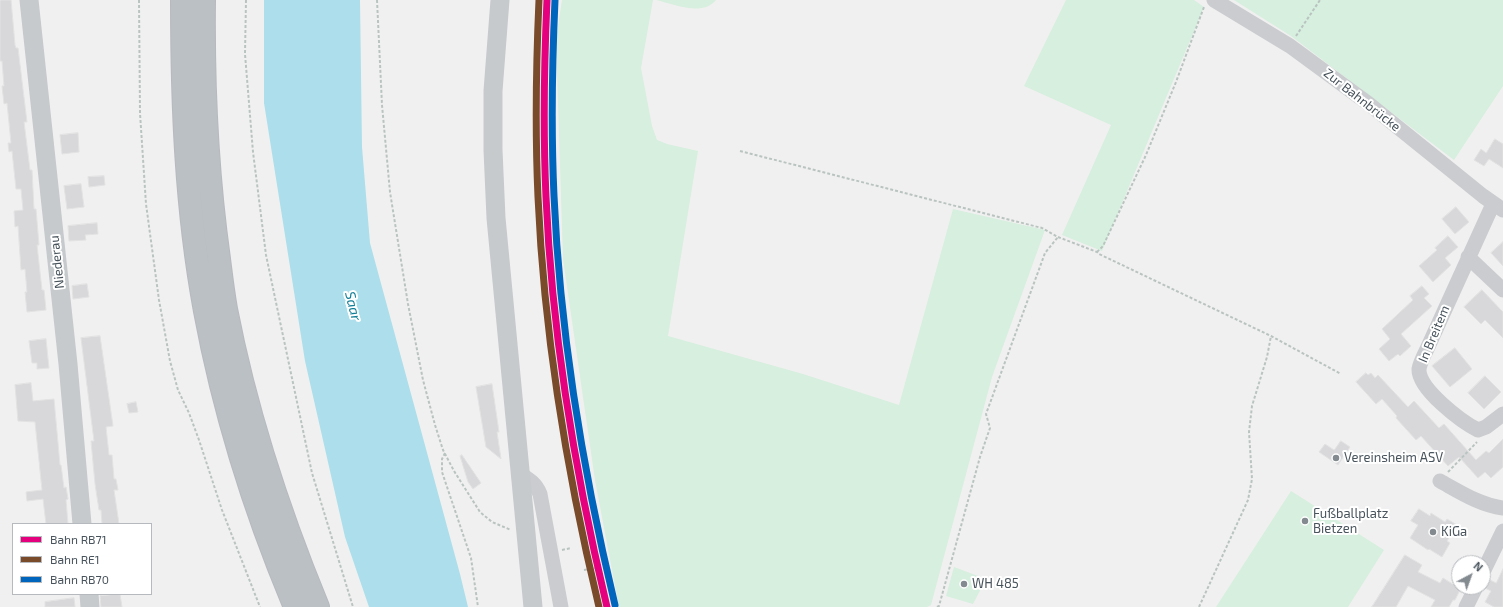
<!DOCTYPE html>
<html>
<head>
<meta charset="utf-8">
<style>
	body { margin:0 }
	#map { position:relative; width:1503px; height:607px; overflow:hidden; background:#f1f0f0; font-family:"Exo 2",sans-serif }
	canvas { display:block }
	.legend { position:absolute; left:12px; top:523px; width:140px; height:72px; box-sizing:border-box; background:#fff; border:1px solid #b6babe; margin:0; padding:5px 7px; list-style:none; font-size:12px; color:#48535c }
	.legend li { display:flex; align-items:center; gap:8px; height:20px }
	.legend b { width:20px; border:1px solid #b6babe }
	.north { position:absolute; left:1451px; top:555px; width:40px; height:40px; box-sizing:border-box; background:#fff; border:1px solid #b6babe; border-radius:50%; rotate:41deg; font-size:11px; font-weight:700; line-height:16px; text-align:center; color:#48535c }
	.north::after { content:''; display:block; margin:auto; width:14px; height:18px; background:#838a90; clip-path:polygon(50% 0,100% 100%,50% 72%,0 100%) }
</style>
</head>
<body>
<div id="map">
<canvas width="1503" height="607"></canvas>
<ul class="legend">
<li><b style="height:5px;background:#e5007d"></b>Bahn RB71</li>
<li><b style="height:5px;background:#7a4b2a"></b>Bahn RE1</li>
<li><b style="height:5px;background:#0065bd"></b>Bahn RB70</li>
</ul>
<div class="north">N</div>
</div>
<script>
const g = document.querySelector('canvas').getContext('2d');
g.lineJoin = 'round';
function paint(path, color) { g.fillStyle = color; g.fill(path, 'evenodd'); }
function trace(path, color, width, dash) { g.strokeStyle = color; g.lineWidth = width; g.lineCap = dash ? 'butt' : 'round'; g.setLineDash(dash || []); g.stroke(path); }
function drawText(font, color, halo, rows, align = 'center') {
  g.font = font + ' "Exo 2",sans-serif'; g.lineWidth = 4; g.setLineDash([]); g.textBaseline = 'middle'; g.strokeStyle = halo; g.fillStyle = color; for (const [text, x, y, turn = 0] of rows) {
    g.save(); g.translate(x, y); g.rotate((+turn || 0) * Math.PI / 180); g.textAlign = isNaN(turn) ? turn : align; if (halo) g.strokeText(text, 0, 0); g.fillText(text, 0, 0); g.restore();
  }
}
const green = new Path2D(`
	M562 0H653L641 68 652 126 657 140 667 144 698 151 668 336 803 374 899 405 953 209 1045 230 992 377 931 605 927 607H619L595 480 563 259 556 39Z
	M656 0H716C702 17 674 4 656 0Z
	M1066 0H1194L1204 7 1102 251 1062 235 1111 125 1024 86Z
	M1234 0H1503V86L1454 160 1291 36Z
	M1291 491 1384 550 1348 607H1216Z
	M954 567 986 579 973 604 946 596Z`);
const water = new Path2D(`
	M264 0H360L362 147 370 243 460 574 468 607H369L345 537 305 361 264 103Z`);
const building = new Path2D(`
	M1 0H11L15 45 16 48H18L27 122H24L30 170H32L34 209H36L39 245H37L42 290H44L46 310 27 312 25 292H27L25 269 21 270 18 226 15 227 14 211 23 210 21 189H16L12 151 9 152 8 143H11L7 103 4 104 2 86H4L2 61H0V1Z
	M78 133 79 152 62 154 60 135Z
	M1495 139 1503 144V168L1489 159 1484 166 1474 160 1481 149 1486 153Z
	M104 176 105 185 89 187 88 177Z
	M81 184 84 207 67 209 64 186Z
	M1456 207 1469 222 1455 234 1442 219Z
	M97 223 98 234 85 235 86 240 69 241 68 226Z
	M1448 236 1458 247 1445 258 1451 265 1433 282 1419 266 1437 250 1435 248Z
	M1503 242V266L1491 253Z
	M87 284 89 297 73 299 72 286Z
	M1422 286 1429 294 1424 298 1432 306 1401 334 1411 346 1400 356 1398 354 1389 361 1379 349 1390 339 1382 329 1413 300 1410 296Z
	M1482 290 1503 312V338L1485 320 1481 324 1464 307Z
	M100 336 113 426 106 427 109 455H112L114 479H116L118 490H114L119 524H102L101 510H99L95 484 91 441H94L81 338Z
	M46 339 49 368 37 369V363H32L29 341Z
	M1455 348 1472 369 1450 387 1432 366Z
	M1366 373 1368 375 1371 373 1375 378 1378 375 1408 407 1414 401 1439 428 1444 424 1476 460 1486 451 1489 453 1503 439V467L1491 478 1485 472 1478 478 1459 457 1448 466 1421 436 1416 440 1396 418 1397 416 1382 399 1376 404 1356 382Z
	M1485 376 1501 392 1484 409 1468 393Z
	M31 383 33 401 54 399 60 465H61L64 488 66 487 68 499 66 500 68 524H46L43 499 27 501 26 492 42 490 35 422 18 421 15 385Z
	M492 384 499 432H497L501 459 486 447 476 387Z
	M136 402 138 412 129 413 127 404Z
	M1341 441 1350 447 1338 465 1319 452 1325 444 1334 450Z
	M462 455 481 483 473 489 468 482 460 456Z
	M1419 509 1430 516 1431 513 1445 522 1447 519 1457 525 1447 541 1450 543 1442 557 1429 549 1428 550 1410 538 1418 525 1411 521Z
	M1405 555 1422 565 1418 572 1440 583 1443 578 1459 588V592L1455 600H1453L1449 607H1431L1435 600 1408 586 1396 607H1372Z
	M1503 569V607H1494L1485 602 1491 591 1485 588 1490 580 1496 583Z
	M120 594 122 607H101L100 596Z
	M74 598 75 607H45V602Z`);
const path = new Path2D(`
	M139 0 140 113 146 204 159 300 170 361 178 390 189 413 199 440 222 510 260 607
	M246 0 245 54 253 152 266 255 312 473 353 607
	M377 0 382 105 390 192 408 304 423 380 435 425 443 450 454 471 480 512 492 522 511 530
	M1296 36 1320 0
	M740 151 1042 228 1058 237 1097 252 1099 254 1271 336 1341 374
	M1097 252 1103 246 1146 155 1176 82 1204 7
	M445 453 442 459V472L471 558 478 607
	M1448 472 1477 442
	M585 547 590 569
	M562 550 571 548
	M584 570 595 568
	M937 607 939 606 980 457 990 428 986 414 1045 253 1058 237
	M1199 607 1248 500 1252 479 1249 432 1252 406 1267 357 1271 336`);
const minor = new Path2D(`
	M1214 0 1290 46 1369 104 1483 196 1503 210
	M1493 204 1427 349C1424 355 1420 363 1419 369 1418 389 1462 422 1478 430L1486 427 1503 414
	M1468 257 1503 290
	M520 474C529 479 536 484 540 494L561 607
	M1440 481C1460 492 1480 505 1503 508
	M1483 572 1503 531
	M1466 607 1476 587`);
const major = new Path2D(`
	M29 0 68 364 82 524
	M500 0 493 91V150L496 218 533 607
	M89 594 90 607`);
const highway = new Path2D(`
	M182 0C182 104 186 209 205 311 224 413 255 512 295 607
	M204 0C203 86 207 173 219 259 221 275 223 292 226 309 246 412 278 510 318 607`);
const rail1 = new Path2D(`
	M547 0C544 66 543 131 546 197 552 335 575 473 607 607`);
const rail2 = new Path2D(`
	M539 0C536 66 535 131 538 197 544 333 567 474 599 607`);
const rail3 = new Path2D(`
	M555 0C552 66 551 131 554 196 560 334 583 472 615 605`);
const markers = [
	[1336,458,4,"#838a90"],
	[1305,521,4,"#838a90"],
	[1433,532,4,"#838a90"],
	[964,584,4,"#838a90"]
];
const streetNames = [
	["Zur Bahnbrücke",1362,100,38],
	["Niederau",57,262,-96],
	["In Breitem",1434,334,-67]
];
const poiNames = [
	["Vereinsheim ASV",1344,458],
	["Fußballplatz",1313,514],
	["Bietzen",1313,529],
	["KiGa",1441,532],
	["WH 485",972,584]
];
const waterNames = [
	["Saar",353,306,76]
];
paint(green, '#d6efde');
paint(water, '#acdfeb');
paint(building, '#d8d8da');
trace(building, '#e2e2e3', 1);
trace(highway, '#b6babf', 24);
trace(path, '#b9c4c0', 2, [3, 2]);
trace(minor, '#cacccf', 15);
trace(major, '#c6cacd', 19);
trace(highway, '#bbc0c5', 22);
trace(rail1, '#e5007d', 7);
trace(rail2, '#7a4b2a', 7);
trace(rail3, '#0065bd', 7);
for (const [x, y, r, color] of markers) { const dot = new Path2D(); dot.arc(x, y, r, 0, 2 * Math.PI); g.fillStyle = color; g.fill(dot); trace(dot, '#fff', 1.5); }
drawText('13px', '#48535c', '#fff', streetNames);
drawText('13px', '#48535c', '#fff', poiNames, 'left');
drawText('italic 14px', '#117e97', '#fff', waterNames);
</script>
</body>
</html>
